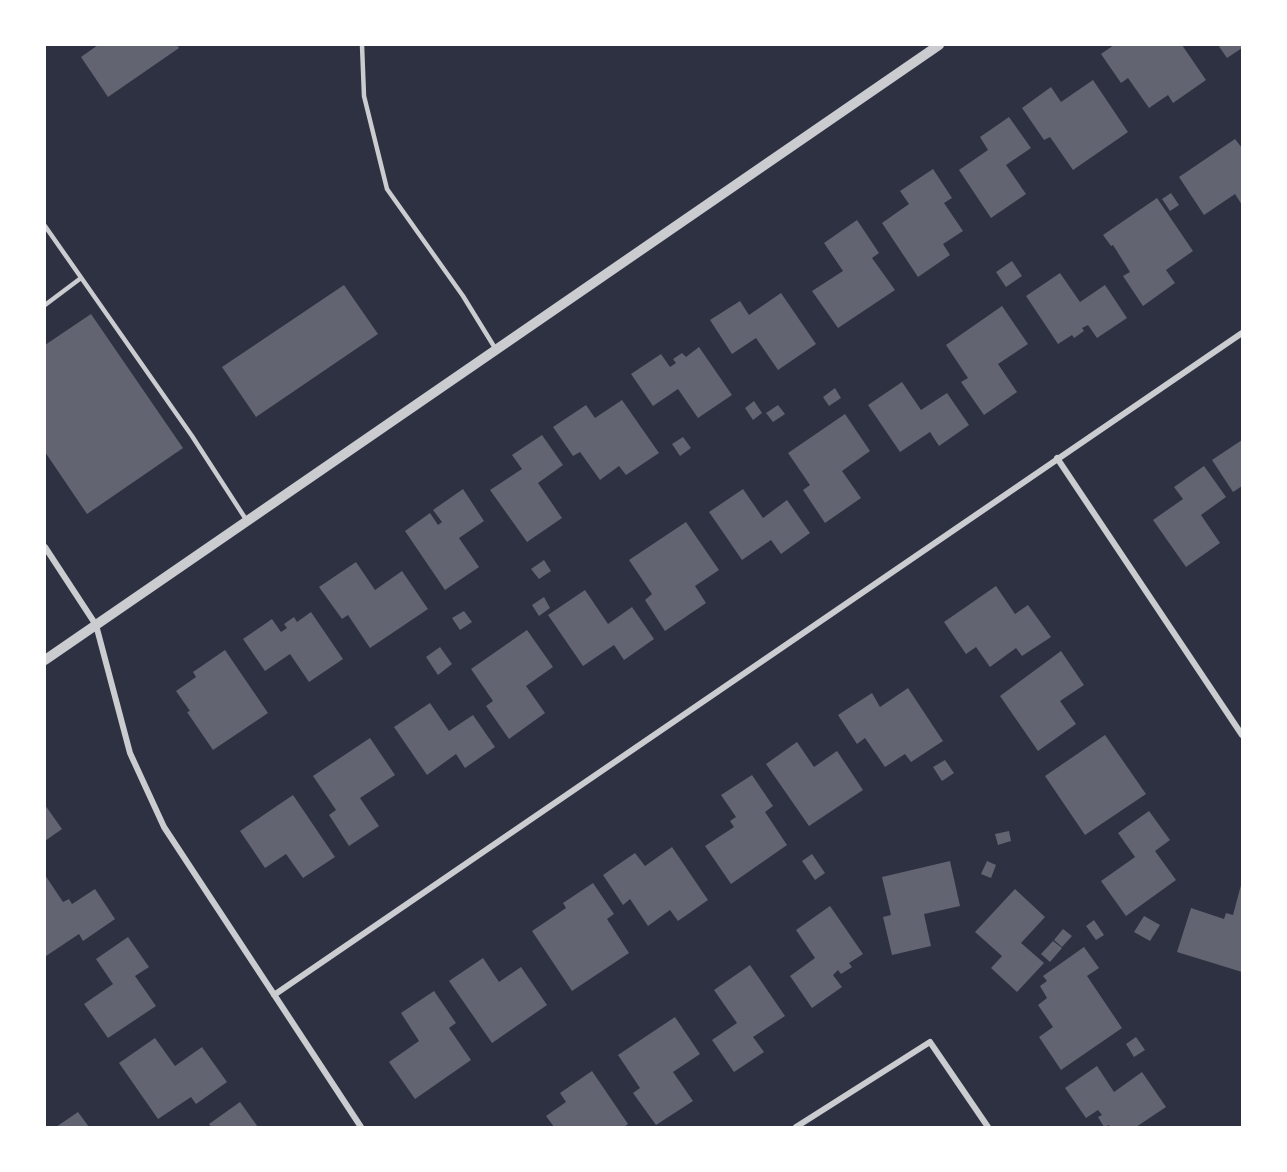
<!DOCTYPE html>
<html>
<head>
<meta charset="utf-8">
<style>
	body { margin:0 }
	#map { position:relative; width:1287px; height:1172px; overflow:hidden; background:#2d3142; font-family:Jost,sans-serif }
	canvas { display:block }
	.frame { position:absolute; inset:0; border:46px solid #fff; pointer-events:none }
</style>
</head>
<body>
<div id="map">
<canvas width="1287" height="1172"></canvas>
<div class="frame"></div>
</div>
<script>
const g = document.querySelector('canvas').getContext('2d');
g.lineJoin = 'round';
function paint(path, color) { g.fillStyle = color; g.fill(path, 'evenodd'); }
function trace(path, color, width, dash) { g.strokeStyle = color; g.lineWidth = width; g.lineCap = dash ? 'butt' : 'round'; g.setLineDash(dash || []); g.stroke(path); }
const building = new Path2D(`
	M98 45H177L179 48 108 97 81 57Z
	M1114 45H1182L1206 80 1173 103 1168 95 1149 108 1128 78 1121 83 1101 54Z
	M1218 45H1242V48L1227 58Z
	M1093 80 1128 132 1073 170 1050 137 1044 140 1022 108 1051 87 1061 102Z
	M1009 117 1031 148 1006 165 1026 194 991 218 959 170 988 150 980 137Z
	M1235 139 1242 148V205L1235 194 1204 215 1179 177Z
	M933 169 952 198 944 203 963 231 943 244 950 255 918 277 882 223 909 204 900 191Z
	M1171 193 1179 205 1170 211 1162 199Z
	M1157 198 1193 251 1166 270 1175 283 1143 306 1123 276 1130 272 1113 245 1111 246 1103 235Z
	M857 220 879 253 872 258 895 290 838 328 812 291 843 271 824 243Z
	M1012 261 1022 276 1006 287 996 272Z
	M1060 273 1080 302 1105 285 1127 318 1097 338 1088 325 1082 328 1084 331 1074 338 1072 335 1058 344 1026 296Z
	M344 285 378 334 256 417 222 367Z
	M781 293 816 344 778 370 756 338 732 354 710 320 740 301 749 315Z
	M1002 306 1028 344 998 364 1017 392 984 415 961 382 968 378 946 345Z
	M91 314 183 448 87 514 45 452V345Z
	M699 347 732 395 698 418 678 389 653 406 631 374 661 354 670 367 676 363 673 359 682 353 686 357Z
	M902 382 921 410 947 393 969 425 939 446 930 432 900 452 868 405Z
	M835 388 841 398 829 406 823 397Z
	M622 400 659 453 626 475 619 466 600 480 580 452 573 456 553 427 586 405 595 418Z
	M754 401 762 413 753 420 745 408Z
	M778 405 785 414 773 422 766 413Z
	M845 414 870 451 842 471 861 498 825 523 803 490 810 485 788 453Z
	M542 435 563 465 538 483 562 518 527 542 490 490 522 469 512 455Z
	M683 437 691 448 680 456 672 444Z
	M1242 440V486L1233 492 1212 460Z
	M1204 466 1226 497 1201 515 1220 543 1186 567 1153 520 1183 499 1174 487Z
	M463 489 484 521 459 538 479 567 445 590 405 531 430 513 438 525 442 522 433 510Z
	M743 489 763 518 787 500 810 533 781 554 771 540 742 560 709 512Z
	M686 522 719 570 695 586 706 603 665 631 645 600 652 594 629 560Z
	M544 560 551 571 539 579 531 569Z
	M356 562 375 590 402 571 428 609 370 648 348 615 342 619 319 587Z
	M996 586 1015 614 1028 605 1051 637 1022 656 1016 648 990 667 976 647 966 654 944 622Z
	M585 590 608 624 632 607 654 639 624 660 614 645 583 666 548 615Z
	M544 597 550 608 539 616 532 605Z
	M464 611 472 622 460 630 452 618Z
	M311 612 343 659 309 682 290 654 265 671 243 639 272 619 281 632 287 628 284 624 294 617 297 622Z
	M527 630 553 667 526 686 545 713 509 739 486 706 493 701 471 669Z
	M440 647 452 664 438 675 426 657Z
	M225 650 268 713 213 750 187 712 190 711 176 691 196 677 193 672Z
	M1061 651 1084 685 1060 701 1076 724 1038 751 1000 696Z
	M908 688 943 741 911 762 905 754 885 767 865 738 857 744 838 715 872 693 880 707Z
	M430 703 449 731 473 715 495 747 465 768 456 754 427 775 394 727Z
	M1105 735 1146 794 1085 835 1045 776Z
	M370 738 395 775 360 798 379 826 349 846 329 815 336 810 313 776Z
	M797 742 814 767 837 751 863 790 809 826 766 764Z
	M945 760 954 773 942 781 933 767Z
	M752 775 773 806 765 812 787 845 731 884 705 846 734 827 730 821 736 817 721 795Z
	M293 795 335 857 303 878 286 854 265 868 240 831Z
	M45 805 62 829 45 841Z
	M1149 811 1170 840 1155 851 1176 880 1126 916 1101 881 1135 857 1118 833Z
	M1009 831 1011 841 998 845 995 834Z
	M672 847 708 900 678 921 670 910 648 926 630 899 623 905 603 875 635 853 645 866Z
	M812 854 825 873 815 880 802 861Z
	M950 861 960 906 924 914 931 946 892 955 883 917 891 915 882 877Z
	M987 861 996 865 991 878 981 874Z
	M45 875 63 902 69 899 72 904 95 889 115 919 83 941 79 934 46 956Z
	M593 883 614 914 607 919 629 953 572 991 532 931 566 908 563 903Z
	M1241 885 1242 972 1177 952 1191 908 1224 919 1226 913 1233 915Z
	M1015 889 1045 917 1021 943 1044 963 1017 992 991 968 1002 956 975 932Z
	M830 906 863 954 849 963 852 967 841 974 838 970 833 975 842 987 812 1008 790 976 815 958 796 930Z
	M1144 916 1160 925 1150 941 1134 932Z
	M1094 920 1104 935 1096 940 1086 926Z
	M1063 929 1072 936 1062 947 1054 940Z
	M128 937 149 967 135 976 156 1006 108 1038 84 1004 113 984 96 959Z
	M1053 941 1062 948 1050 962 1041 954Z
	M1084 947 1099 968 1087 976 1122 1028 1061 1070 1039 1037 1053 1027 1038 1005 1047 998 1040 986 1047 981 1043 976Z
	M483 958 499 982 521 967 547 1005 492 1043 449 981Z
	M750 965 785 1016 753 1037 764 1052 734 1072 712 1040 737 1023 714 990Z
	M434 991 456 1023 449 1028 471 1060 415 1099 389 1062 419 1041 401 1013Z
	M675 1017 700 1054 673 1072 693 1101 656 1125 633 1093 640 1088 618 1055Z
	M1136 1037 1145 1050 1134 1057 1126 1044Z
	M155 1038 175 1066 202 1047 227 1082 196 1104 191 1097 158 1119 119 1063Z
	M1097 1066 1114 1092 1142 1072 1166 1107 1136 1127H1110L1109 1125 1104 1127 1098 1117 1102 1115 1098 1110 1086 1118 1065 1088Z
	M592 1071 628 1124 624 1127H554L546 1116 566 1102 560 1093Z
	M240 1102 258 1127H211L209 1124Z
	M78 1112 89 1127H56Z`);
const service = new Path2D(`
	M362 45 364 96 387 189 463 296 495 348
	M45 226 192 436 247 521
	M45 305 81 278`);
const minor = new Path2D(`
	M1057 458 1242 735
	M45 547 96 625 130 753 164 827 361 1127
	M274 995 1242 333
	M796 1127 930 1042 988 1127`);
const tertiary = new Path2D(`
	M45 660 939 45`);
paint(building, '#626471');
trace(service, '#caccd0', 4.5);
trace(minor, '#caccd0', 6);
trace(tertiary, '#caccd0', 10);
</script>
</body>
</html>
